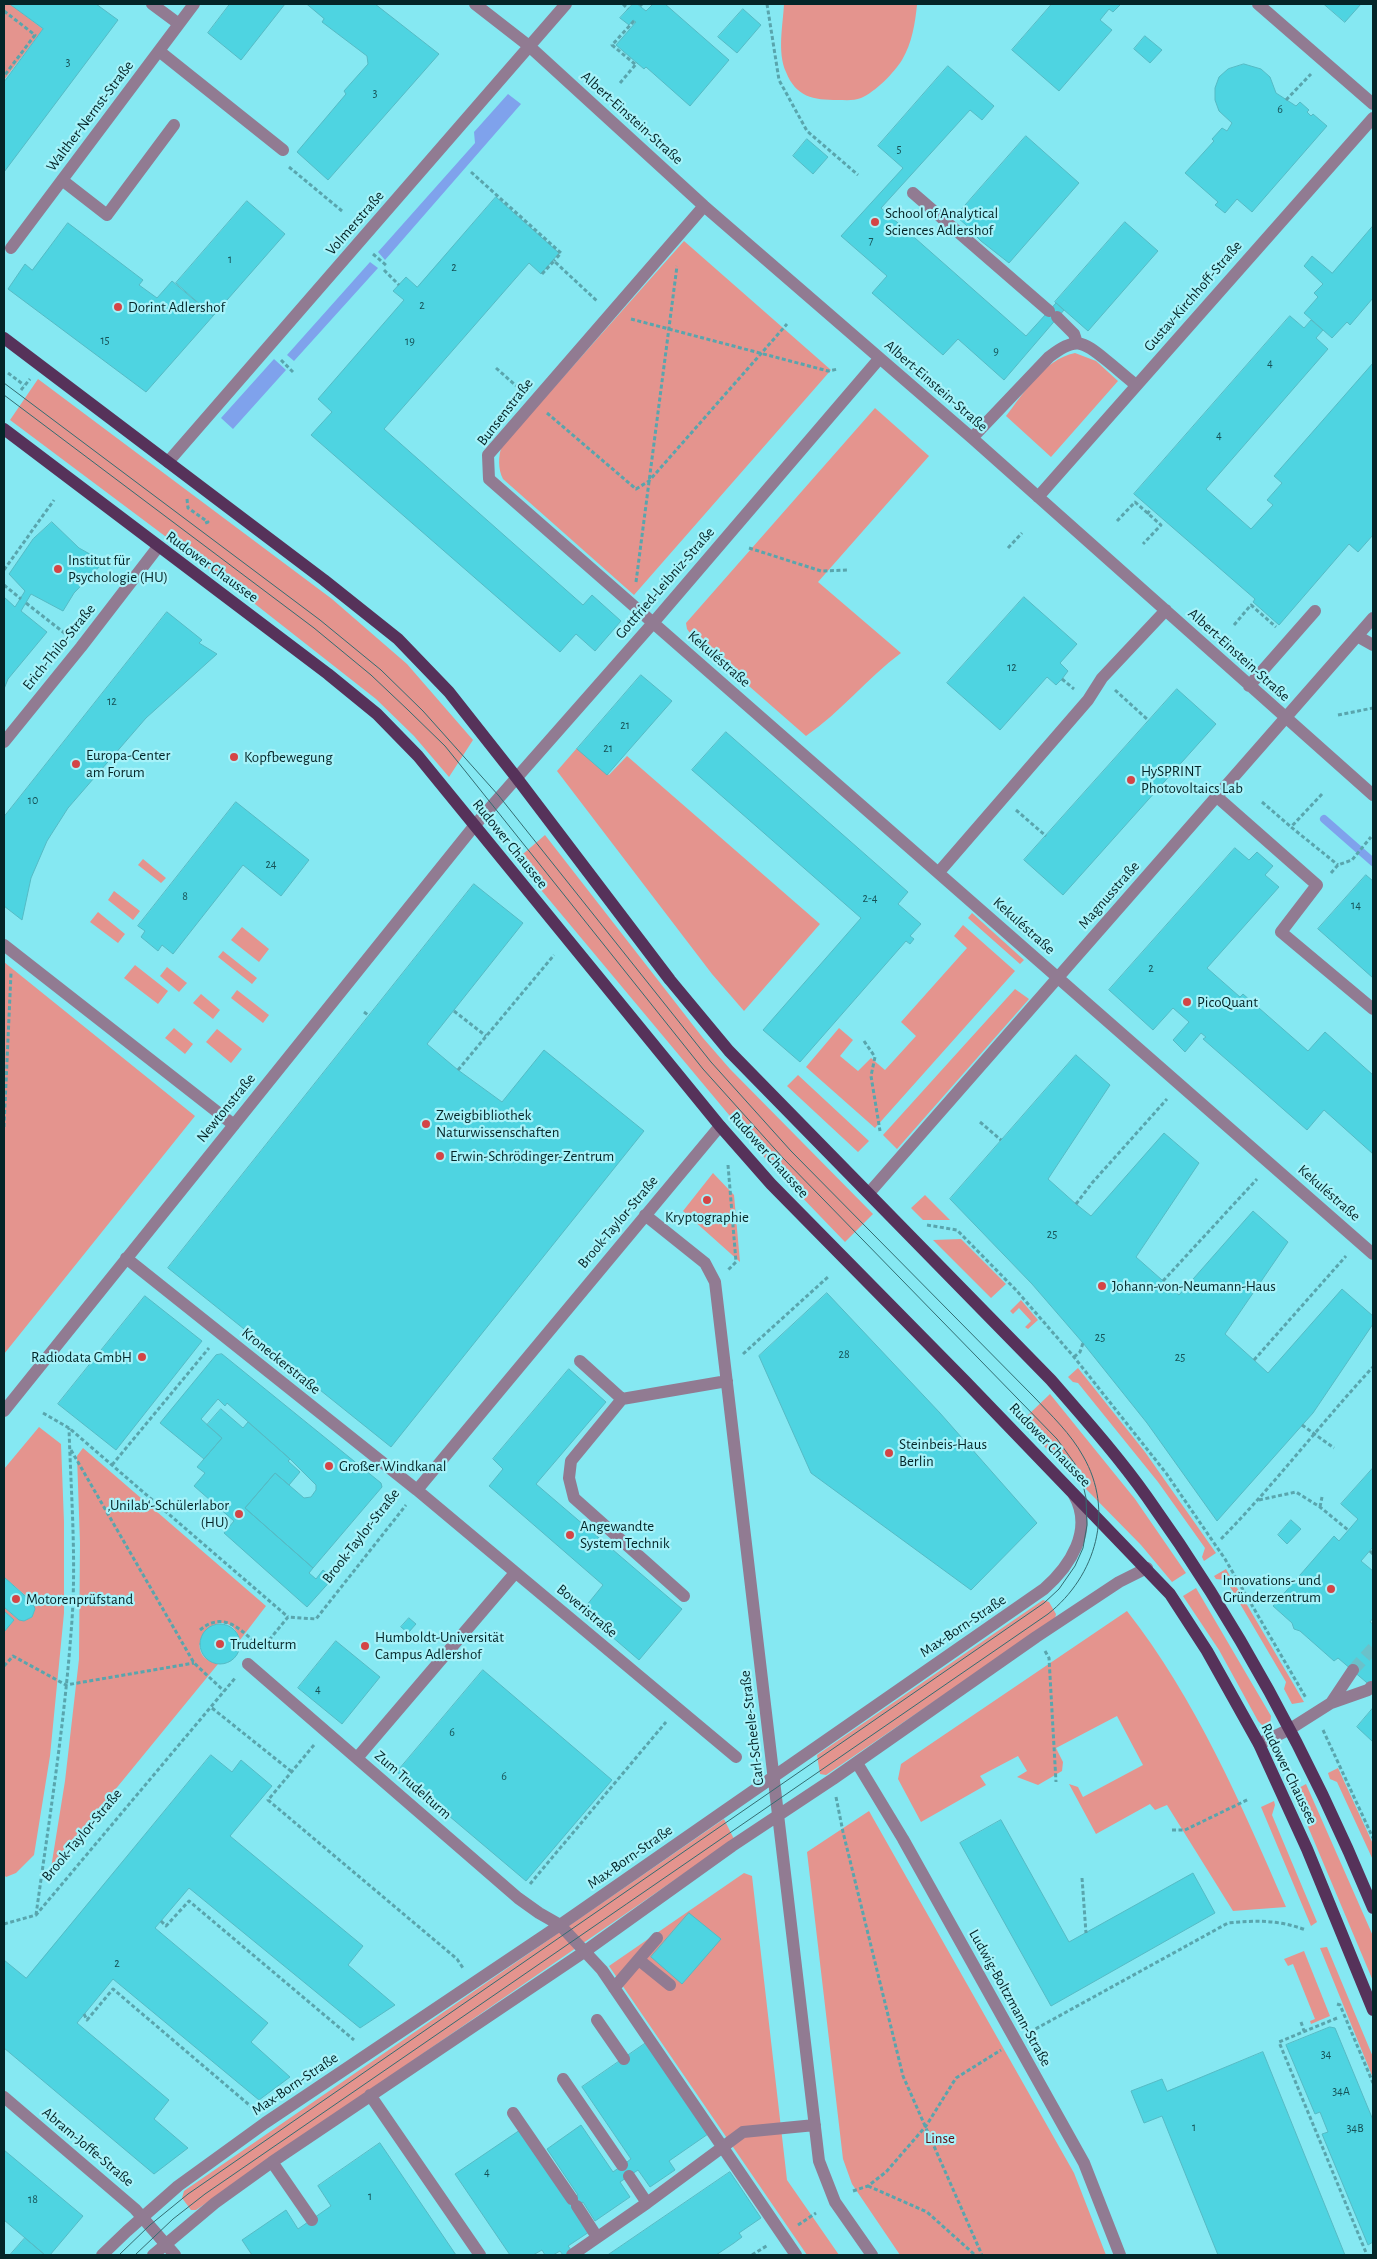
<!DOCTYPE html>
<html>
<head>
<meta charset="utf-8">
<style>
	body { margin:0 }
	#map { position:relative; width:1377px; height:2259px; overflow:hidden; background:#85e8f2; font-family:"Alegreya Sans",sans-serif }
	canvas { display:block }
	.frame { position:absolute; inset:0; border:5px solid #042528; pointer-events:none }
</style>
</head>
<body>
<div id="map">
<canvas width="1377" height="2259"></canvas>
<div class="frame"></div>
</div>
<script>
const g = document.querySelector('canvas').getContext('2d');
g.lineJoin = 'round';
function paint(path, color) { g.fillStyle = color; g.fill(path, 'evenodd'); }
function trace(path, color, width, dash) { g.strokeStyle = color; g.lineWidth = width; g.lineCap = dash ? 'butt' : 'round'; g.setLineDash(dash || []); g.stroke(path); }
function drawText(font, color, halo, rows, align = 'center') {
  g.font = font + ' "Alegreya Sans",sans-serif'; g.lineWidth = 4.5; g.setLineDash([]); g.textBaseline = 'middle'; g.strokeStyle = halo; g.fillStyle = color; for (const [text, x, y, turn = 0] of rows) {
    g.save(); g.translate(x, y); g.rotate((+turn || 0) * Math.PI / 180); g.textAlign = isNaN(turn) ? turn : align; if (halo) g.strokeText(text, 0, 0); g.fillText(text, 0, 0); g.restore();
  }
}
const green = new Path2D(`
	M4 4H10L43 29 4 80Z
	M784 4H917V5C915 24 912 43 902 60 894 73 875 92 861 98 854 101 845 100 838 100 813 100 796 97 786 72 777 52 783 25 784 4Z
	M684 241 831 370 634 595 503 479C498 470 498 455 502 446Z
	M1075 353 1096 361 1118 381 1051 457 1006 416C1025 392 1043 360 1075 353Z
	M38 379 332 599 407 664 473 740 449 777 414 736 376 699 241 593 10 420Z
	M875 408 929 456 818 582 901 653C867 678 841 712 806 736L693 637 687 629 686 623Z
	M577 748 609 775 627 756 820 924 744 1011 712 974 557 771Z
	M545 835 703 1038 730 1069 873 1214 845 1242 770 1164 516 860Z
	M143 859 166 878 161 883 138 865Z
	M114 891 140 911 133 920 108 900Z
	M98 912 125 934 118 943 90 922Z
	M972 913 1024 960 1020 964 968 918Z
	M963 925 1015 971 875 1128 806 1067 839 1028 853 1040 840 1056 858 1071 871 1058 885 1070 916 1036 901 1022 967 948 954 936Z
	M242 927 269 949 259 962 231 940Z
	M223 951 257 978 252 984 218 957Z
	M4 962 195 1116 4 1354Z
	M135 965 168 991 158 1004 124 978Z
	M167 967 187 983 179 992 160 976Z
	M1015 989 1029 999 897 1149 883 1135Z
	M237 990 269 1015 263 1023 231 998Z
	M201 994 220 1010 213 1019 193 1003Z
	M174 1028 193 1044 185 1054 165 1038Z
	M217 1029 242 1049 231 1063 206 1042Z
	M798 1075 869 1141 858 1152 787 1086Z
	M713 1173 734 1195 740 1262 683 1211Z
	M925 1195 950 1220H923L911 1208Z
	M961 1239 1006 1284 991 1298 933 1240Z
	M1021 1300 1038 1320 1028 1329 1025 1327 1031 1321 1019 1308 1013 1314 1010 1311Z
	M1078 1368 1145 1452 1216 1553 1204 1561 1202 1557 1205 1548 1158 1482 1078 1383 1073 1382 1068 1377Z
	M1050 1394 1135 1499 1186 1573 1172 1582 1141 1545 1033 1435 1037 1429 1026 1417Z
	M39 1427 61 1444 64 1522V1613L50 1756 34 1855 16 1873 6 1877 4 1875V1632L14 1620 4 1611V1607C13 1615 20 1624 32 1617L35 1609 32 1601 4 1577V1469Z
	M83 1448 266 1606 240 1640C226 1595 172 1653 218 1664L51 1868 65 1781 79 1659 80 1543 77 1456Z
	M1226 1569 1304 1702 1292 1704 1284 1689 1286 1682 1226 1580 1216 1579 1214 1576Z
	M1196 1588 1271 1716 1270 1725 1264 1727 1258 1721 1219 1650 1183 1596Z
	M1043 1600 1049 1602 1056 1614 1055 1619 826 1775 820 1774 817 1755Z
	M1127 1611C1196 1699 1241 1804 1286 1907L1233 1911 1167 1805 1155 1810 1150 1804 1096 1834 1069 1784 1078 1787 1083 1797 1143 1765 1117 1716 1056 1748 1063 1762 1062 1771 1038 1785 1017 1777 1027 1771 1018 1756 980 1776 986 1785 921 1822 898 1779 901 1764Z
	M1338 1768 1373 1844V1860L1337 1782 1330 1779 1328 1773Z
	M1306 1784 1373 1936V1981L1293 1791Z
	M1274 1801 1275 1805 1272 1815 1317 1922 1311 1926 1261 1807Z
	M869 1811 1074 2173 1106 2255H900L852 2184 843 2159 807 1852Z
	M724 1819 734 1839 196 2210H191L182 2198 184 2191Z
	M744 1873 752 1876 787 2180 839 2255H807L609 1966Z
	M1327 1947 1373 2057V2078L1320 1948Z
	M1304 1951 1330 2016 1311 2024 1310 2021 1315 2019 1293 1964 1288 1966 1284 1959Z`);
const water = new Path2D(`
	M508 94 521 104 385 260 378 252 475 143 474 132Z
	M370 262 378 268 294 361 287 355Z
	M274 359 286 370 233 429 221 418Z`);
const stream = new Path2D(`
	M1324 819 1373 862`);
const building = new Path2D(`
	M10 4H96L118 20 4 172V82L43 29Z
	M230 4H285L241 60 208 33Z
	M307 4H375L439 54 328 180 297 152 346 94 344 91 368 64 367 56 322 22 324 19Z
	M633 4H637L646 11 653 4H665L729 60 690 106 646 67 644 69 616 45 636 22 633 20 629 25 620 18Z
	M1052 4H1121L1113 12 1109 9 1100 20 1112 30 1059 91 1012 50Z
	M1324 4H1361L1345 22Z
	M743 9 761 25 737 53 718 37Z
	M1145 36 1162 50 1150 63 1134 49Z
	M1244 64 1261 69 1270 77 1276 93 1296 106 1300 102 1309 110 1307 112 1311 116 1313 114 1327 126 1252 212 1237 199 1225 213 1215 205 1218 202 1185 173 1214 141 1212 139 1222 128 1227 131 1232 123 1219 111 1215 100V88L1219 77 1228 69Z
	M948 66 994 106 982 120 970 110 881 208 1026 336 1056 303 1064 310 1004 380 958 339 943 355 872 293 887 276 841 236 903 168 878 146Z
	M1026 136 1079 183 1009 263 981 241 976 236 977 235 956 216Z
	M807 139 828 157 813 174 793 156Z
	M496 197 559 253 541 274 529 263 384 429 583 605 592 595 621 621 595 651 576 634 560 652 311 435 332 412 318 399 404 300 393 291 406 277 417 287Z
	M247 201 285 234 213 316 176 283Z
	M1125 222 1158 251 1088 331 1055 302Z
	M68 223 143 280 139 285 157 298 172 281 213 316 146 392 8 289 25 264 32 270Z
	M1373 226V298L1350 325 1347 322 1332 338 1304 313 1318 297 1314 293 1323 284 1304 266 1312 256 1332 273Z
	M1290 316 1304 328 1311 320 1323 330 1316 338 1328 349 1206 489 1251 529 1273 505 1267 500 1282 483 1274 476 1373 363V535L1358 552 1349 544 1279 625 1253 602 1255 599 1134 494Z
	M52 522 79 548 104 562 74 593 63 611 31 594 21 611 47 632 8 679 4 689V597L15 607 25 591 9 574 33 539Z
	M1024 597 1077 644 1060 663 1068 671 1062 679 1056 685 1047 677 1000 730 947 683Z
	M167 612 202 640 199 643 217 654 146 718 68 808 47 841 31 878 22 920 4 906V817Z
	M641 675 672 701 607 775 577 749Z
	M1177 689 1216 724 1063 895 1024 860Z
	M726 732 908 892 898 904 921 924 910 936 914 939 910 944 906 941 800 1062 763 1030 861 918 692 770Z
	M236 802 309 860 281 896 243 865 173 954 162 945 158 951 141 937 145 931 138 926Z
	M1235 848 1249 860 1257 852 1273 866 1265 875 1279 887 1207 968 1240 997 1243 994 1308 1051 1325 1032 1373 1075V1154L1324 1110 1307 1130 1203 1039 1206 1037 1201 1033 1185 1052 1173 1040 1189 1022 1173 1008 1153 1030 1109 990Z
	M1366 875 1373 881V978L1318 929Z
	M474 884 523 923 427 1044 458 1070 502 1102 544 1050 644 1131 391 1447 168 1268Z
	M1076 1055 1110 1085 1048 1179 1076 1204 1091 1216 1164 1133 1199 1163 1136 1257 1179 1295 1253 1211 1288 1242 1225 1334 1254 1360 1268 1373 1342 1289 1373 1316V1324L1313 1413 1217 1521 1147 1423 1083 1343 1032 1284 950 1199Z
	M827 1293 940 1413 1037 1523 971 1590 811 1473 759 1356Z
	M145 1296 202 1341 116 1450 58 1404Z
	M222 1354 381 1483 382 1487 313 1568 245 1508 275 1473 304 1498 311 1497 316 1490V1485L290 1459 227 1403 225 1406 218 1399 201 1419 222 1438 204 1459 160 1423 216 1355Z
	M569 1369 606 1402 536 1484 682 1609 639 1660 582 1611 603 1585 489 1486 503 1469 493 1459Z
	M221 1409 243 1428 248 1422 290 1459 288 1461 300 1472 289 1485 275 1473 245 1508 313 1568 309 1573 316 1579 323 1570 333 1578 307 1607 224 1533 234 1521 194 1486 205 1473 197 1467 222 1438 207 1425Z
	M1373 1468V1547L1361 1561 1373 1571V1618L1370 1622 1373 1624V1688L1338 1658 1334 1661 1300 1631 1294 1629 1292 1623 1273 1606 1334 1536 1339 1541 1358 1519 1341 1504Z
	M1291 1520 1301 1529 1287 1544 1278 1535Z
	M4 1577 33 1603 35 1609 32 1617 24 1621 19 1620 4 1607Z
	M4 1611 14 1620 4 1632Z
	M409 1618 416 1624 408 1633 401 1627Z
	M200 1644a20 20 0 1 1 40 0a20 20 0 1 1-40 0Z
	M336 1641 380 1677 342 1724 298 1688Z
	M483 1670 612 1780 526 1881 397 1772Z
	M1373 1708V1742L1357 1727Z
	M211 1755 232 1772 241 1760 272 1786 230 1836 363 1946 348 1965 395 2005 360 2028 189 1888 155 1928 268 2023 251 2042 290 2077 259 2100 113 1979 77 2023 169 2100 154 2119 188 2148 154 2174 4 2048V1960L26 1978Z
	M1001 1820 1069 1942 1193 1873 1215 1913 1051 2006 960 1843Z
	M689 1913 721 1939 682 1984 651 1957Z
	M1330 2027 1335 2028 1373 2120V2242L1368 2245 1322 2134 1328 2132 1320 2112 1315 2114 1286 2045Z
	M646 2043 708 2134 669 2161 675 2170 650 2187 638 2170 620 2182 630 2197 595 2221 583 2202 573 2209 589 2232 568 2246 575 2255H563L560 2251 553 2255H545L542 2250 533 2255H510L455 2174 520 2130 568 2201 578 2195 547 2149 581 2125 613 2172 631 2159 582 2087Z
	M1263 2052 1305 2156 1345 2255H1218L1162 2116 1144 2123 1131 2091 1162 2079 1167 2091Z
	M380 2143 456 2255H252L242 2240 286 2210 298 2229 331 2206 318 2186Z
	M4 2150 83 2216 50 2255H45L4 2220Z
	M730 2172 761 2218 739 2233 742 2237 734 2243 716 2255H608Z
	M25 2238 45 2255H10Z`);
const minorTunnel = new Path2D(`
	M1353 1670 1373 1648`);
const path = new Path2D(`
	M623 4 628 9
	M767 4 779 80 807 131 858 175
	M640 6 642 4
	M4 11 35 35 4 76
	M634 21 612 45 636 65
	M620 83 637 63
	M1286 100 1311 74
	M289 167 342 211
	M471 172 561 253 554 261
	M373 254 387 266
	M384 270 399 285
	M542 274 554 261 597 301
	M631 319 828 371 838 369
	M281 360 293 372
	M496 368 522 391
	M8 373 24 385
	M21 390 30 379
	M547 413 636 489 649 481 787 324
	M187 499 188 508 208 522 203 524
	M1147 514 1151 509
	M1117 521 1135 502 1161 525 1143 544
	M749 548 821 571 848 570
	M1008 548 1022 533
	M4 570 54 500
	M636 582 677 266
	M4 585 21 599
	M26 603 67 635
	M1234 625 1251 605 1276 627
	M1062 679 1074 689
	M1115 690 1148 720
	M1338 715 1373 708
	M1322 794 1291 827 1338 865
	M1262 802 1291 827
	M1016 810 1046 836
	M1331 873 1338 865 1352 860 1371 837
	M454 1011 486 1036
	M364 1012 368 1015
	M864 1041 875 1057 871 1076 880 1131
	M458 1070 554 955
	M980 1122 1001 1140
	M4 1127 11 973
	M728 1165 736 1262 728 1270
	M1076 1204 1092 1183 1167 1099
	M927 1225 957 1230 1016 1290 1074 1357 1166 1473 1225 1559 1306 1698
	M1163 1281 1257 1179
	M743 1354 829 1276
	M1074 1357 1080 1352 1083 1343
	M1254 1360 1346 1256
	M43 1413 69 1428 288 1617
	M1302 1425 1334 1448
	M71 1450 194 1663 224 1691
	M112 1465 209 1348
	M1259 1500 1296 1492 1320 1507 1348 1530
	M1320 1507 1322 1497
	M1221 1539C1275 1484 1321 1423 1373 1367
	M1370 1551 1373 1554
	M200 1630C225 1609 243 1632 262 1649
	M261 1650 288 1617 316 1619 406 1505
	M1045 1651 1049 1658 1056 1782
	M4 1666 13 1656 66 1685 194 1663
	M212 1708 292 1772
	M1323 1730 1373 1838
	M314 1745 268 1800 457 1959 463 1968
	M836 1797 843 1832 903 2076 982 2255
	M1172 1830H1185L1249 1799
	M1082 1878 1086 1933
	M530 1884 666 1722
	M36 1915C49 1821 64 1727 71 1633 77 1565 71 1496 69 1428
	M161 1921 166 1926 189 1901 354 2040
	M4 1924 36 1915 236 1677
	M1337 2004 1340 2005 1373 2083
	M84 2014 87 2020 113 1989 254 2109
	M1337 2018 1279 2042 1367 2255
	M1301 2022 1304 2031
	M1030 2032 1228 1923C1256 1920 1279 1920 1306 1930
	M868 2186 927 2212 975 2255
	M853 2191 868 2186 886 2172 926 2126 956 2078 1001 2050
	M798 2225 816 2213
	M752 2255 768 2245`);
const minor = new Path2D(`
	M152 4 179 24
	M475 4 529 46 704 206 972 438 1373 795
	M1258 4 1373 104
	M159 51 283 150
	M62 180 107 215 174 125
	M913 193 1049 311
	M704 206 488 455 489 479 1373 1254
	M11 248 194 4
	M1057 317 1074 334 1077 343
	M972 438 1049 357C1075 337 1082 340 1106 360 1116 368 1126 377 1136 385
	M168 462 566 4
	M1038 497 1373 118
	M1357 636 1373 645
	M1249 686 1315 611
	M4 742 81 647 158 547
	M1216 796 1317 885 1281 932 1373 1009
	M939 872 1088 700 1102 678 1166 610
	M4 945 234 1125
	M869 1193 1373 618
	M645 1215 705 1263 715 1282 819 2161 835 2202 872 2255
	M126 1258 417 1490 736 1757
	M580 1361 622 1399
	M4 1411 475 825 653 623 879 359
	M417 1490 720 1126
	M684 1596 574 1498 569 1478 571 1461 622 1399 727 1381
	M248 1664 518 1898 539 1913 560 1925 602 1970 796 2255
	M1331 1703 1353 1670
	M1259 1744 1290 1729 1331 1703 1368 1690 1371 1687
	M357 1758 515 1573
	M857 1763 903 1839 1084 2163 1120 2255
	M639 1960 670 1985
	M614 1988 657 1938
	M597 2020 624 2059
	M563 2079 622 2165
	M370 2095 480 2255
	M4 2097 135 2209 175 2255
	M513 2113 572 2199
	M272 2162 312 2220
	M629 2176 647 2203
	M577 2206 597 2237
	M102 2255 127 2231 178 2186 265 2123 560 1925 1044 1589C1070 1566 1094 1530 1074 1495
	M153 2255 215 2203 272 2162 584 1952 732 1846 833 1779 1036 1637 1119 1582 1147 1568
	M572 2255 647 2203 743 2132 815 2125`);
const major = new Path2D(`
	M4 338 324 580 398 639 449 692 516 777 670 980 729 1051 1051 1380C1084 1418 1118 1456 1147 1497 1238 1624 1313 1763 1373 1908
	M4 429 328 674 377 714 418 756 720 1126 771 1184 965 1381 1170 1594 1207 1651 1259 1744 1307 1849 1373 2010`);
const tram = new Path2D(`
	M4 383 320 620 381 670 423 711 499 796 711 1062 791 1151 1034 1397C1051 1415 1071 1434 1083 1456 1115 1511 1096 1576 1048 1614L205 2194 173 2219 135 2255
	M4 395 314 628 371 675 408 710 445 746 466 772 703 1069 783 1158 1057 1439 1075 1464 1082 1480 1086 1498 1087 1525 1083 1548 1075 1566 1059 1589 1044 1603 188 2194 150 2225 119 2255`);
const markers = [
	[875,222,5,"#d44546"],
	[118,307,5,"#d44546"],
	[58,569,5,"#d44546"],
	[234,757,5,"#d44546"],
	[76,764,5,"#d44546"],
	[1131,780,5,"#d44546"],
	[1187,1002,5,"#d44546"],
	[426,1124,5,"#d44546"],
	[440,1156,5,"#d44546"],
	[707,1200,5,"#d44546"],
	[1102,1286,5,"#d44546"],
	[142,1357,5,"#d44546"],
	[889,1453,5,"#d44546"],
	[329,1466,5,"#d44546"],
	[239,1514,5,"#d44546"],
	[570,1535,5,"#d44546"],
	[1331,1589,5,"#d44546"],
	[16,1599,5,"#d44546"],
	[220,1644,5,"#d44546"],
	[365,1646,5,"#d44546"]
];
const numberNames = [
	["3",68,62],
	["3",375,93],
	["6",1280,109],
	["5",899,149],
	["7",871,240],
	["1",230,259],
	["2",454,267],
	["2",422,305],
	["15",105,340],
	["19",410,341],
	["9",996,351],
	["4",1270,363],
	["4",1219,435],
	["12",1012,667],
	["12",112,701],
	["21",625,725],
	["21",608,748],
	["10",33,800],
	["24",271,864],
	["8",185,896],
	["2-4",870,898],
	["14",1356,905],
	["2",1151,968],
	["25",1052,1234],
	["25",1100,1337],
	["28",844,1354],
	["25",1180,1357],
	["4",318,1689],
	["6",452,1732],
	["6",504,1776],
	["2",117,1963],
	["34",1326,2054],
	["34A",1341,2091],
	["1",1194,2127],
	["34B",1355,2128],
	["4",487,2172],
	["1",370,2196],
	["18",33,2199]
];
const streetNames = [
	["Walther-Nernst-Straße",90,116,-53],
	["Albert-Einstein-Straße",632,118,42],
	["Volmerstraße",355,223,-49],
	["Gustav-Kirchhoff-Straße",1193,296,-49],
	["Albert-Einstein-Straße",936,386,41],
	["Bunsenstraße",505,412,-52],
	["Rudower Chaussee",212,567,36],
	["Gottfried-Leibniz-Straße",665,583,-49],
	["Erich-Thilo-Straße",59,647,-51],
	["Albert-Einstein-Straße",1239,655,42],
	["Kekuléstraße",719,659,41],
	["Rudower Chaussee",510,844,51],
	["Magnusstraße",1109,895,-49],
	["Kekuléstraße",1024,926,42],
	["Newtonstraße",226,1108,-51],
	["Rudower Chaussee",769,1155,48],
	["Kekuléstraße",1329,1193,41],
	["Brook-Taylor-Straße",618,1222,-50],
	["Kroneckerstraße",281,1361,39],
	["Rudower Chaussee",1050,1445,46],
	["Brook-Taylor-Straße",361,1536,-52],
	["Boveristraße",587,1611,40],
	["Max-Born-Straße",963,1626,-34],
	["Carl-Scheele-Straße",752,1728,-97],
	["Rudower Chaussee",1289,1774,64],
	["Zum Trudelturm",413,1785,41],
	["Brook-Taylor-Straße",82,1835,-50],
	["Max-Born-Straße",630,1857,-35],
	["Ludwig-Boltzmann-Straße",1010,1998,61],
	["Max-Born-Straße",295,2084,-34],
	["Abram-Joffe-Straße",88,2147,40]
];
const poiNames = [
	["School of Analytical",885,213],
	["Sciences Adlershof",885,230],
	["Dorint Adlershof",128,307],
	["Institut für",68,560],
	["Psychologie (HU)",68,577],
	["Europa-Center",86,755],
	["am Forum",86,772],
	["Kopfbewegung",244,757],
	["HySPRINT",1141,771],
	["Photovoltaics Lab",1141,788],
	["PicoQuant",1197,1002],
	["Zweigbibliothek",436,1115],
	["Naturwissenschaften",436,1132],
	["Erwin-Schrödinger-Zentrum",450,1156],
	["Kryptographie",707,1217,"center"],
	["Johann-von-Neumann-Haus",1112,1286],
	["Radiodata GmbH",132,1357,"right"],
	["Steinbeis-Haus",899,1444],
	["Berlin",899,1461],
	["Großer Windkanal",339,1466],
	["‚Unilab‘-Schülerlabor",229,1505,"right"],
	["(HU)",229,1522,"right"],
	["Angewandte",580,1526],
	["System Technik",580,1543],
	["Innovations- und",1321,1580,"right"],
	["Gründerzentrum",1321,1597,"right"],
	["Motorenprüfstand",26,1599],
	["Humboldt-Universität",375,1637],
	["Campus Adlershof",375,1654],
	["Trudelturm",230,1644]
];
const parkNames = [
	["Linse",940,2138]
];
paint(green, '#e4948e');
paint(water, '#7fa2ec');
trace(stream, '#7fa2ec', 8);
paint(building, '#4ed4e1');
trace(building, '#55bac4', 1);
trace(minorTunnel, '#6bc1ca', 12, [12, 6]);
trace(path, '#59a5ad', 3, [4, 2.5]);
trace(minor, '#917b92', 12);
trace(major, '#56325a', 12);
trace(tram, '#336c71', 1);
for (const [x, y, r, color] of markers) { const dot = new Path2D(); dot.arc(x, y, r, 0, 2 * Math.PI); g.fillStyle = color; g.fill(dot); trace(dot, '#a6f2f9', 2); }
drawText('12px', '#165156', null, numberNames);
drawText('15px', '#042528', '#a6f2f9', streetNames);
drawText('15px', '#042528', '#a6f2f9', poiNames, 'left');
drawText('15px', '#610d13', '#a6f2f9', parkNames);
</script>
</body>
</html>
